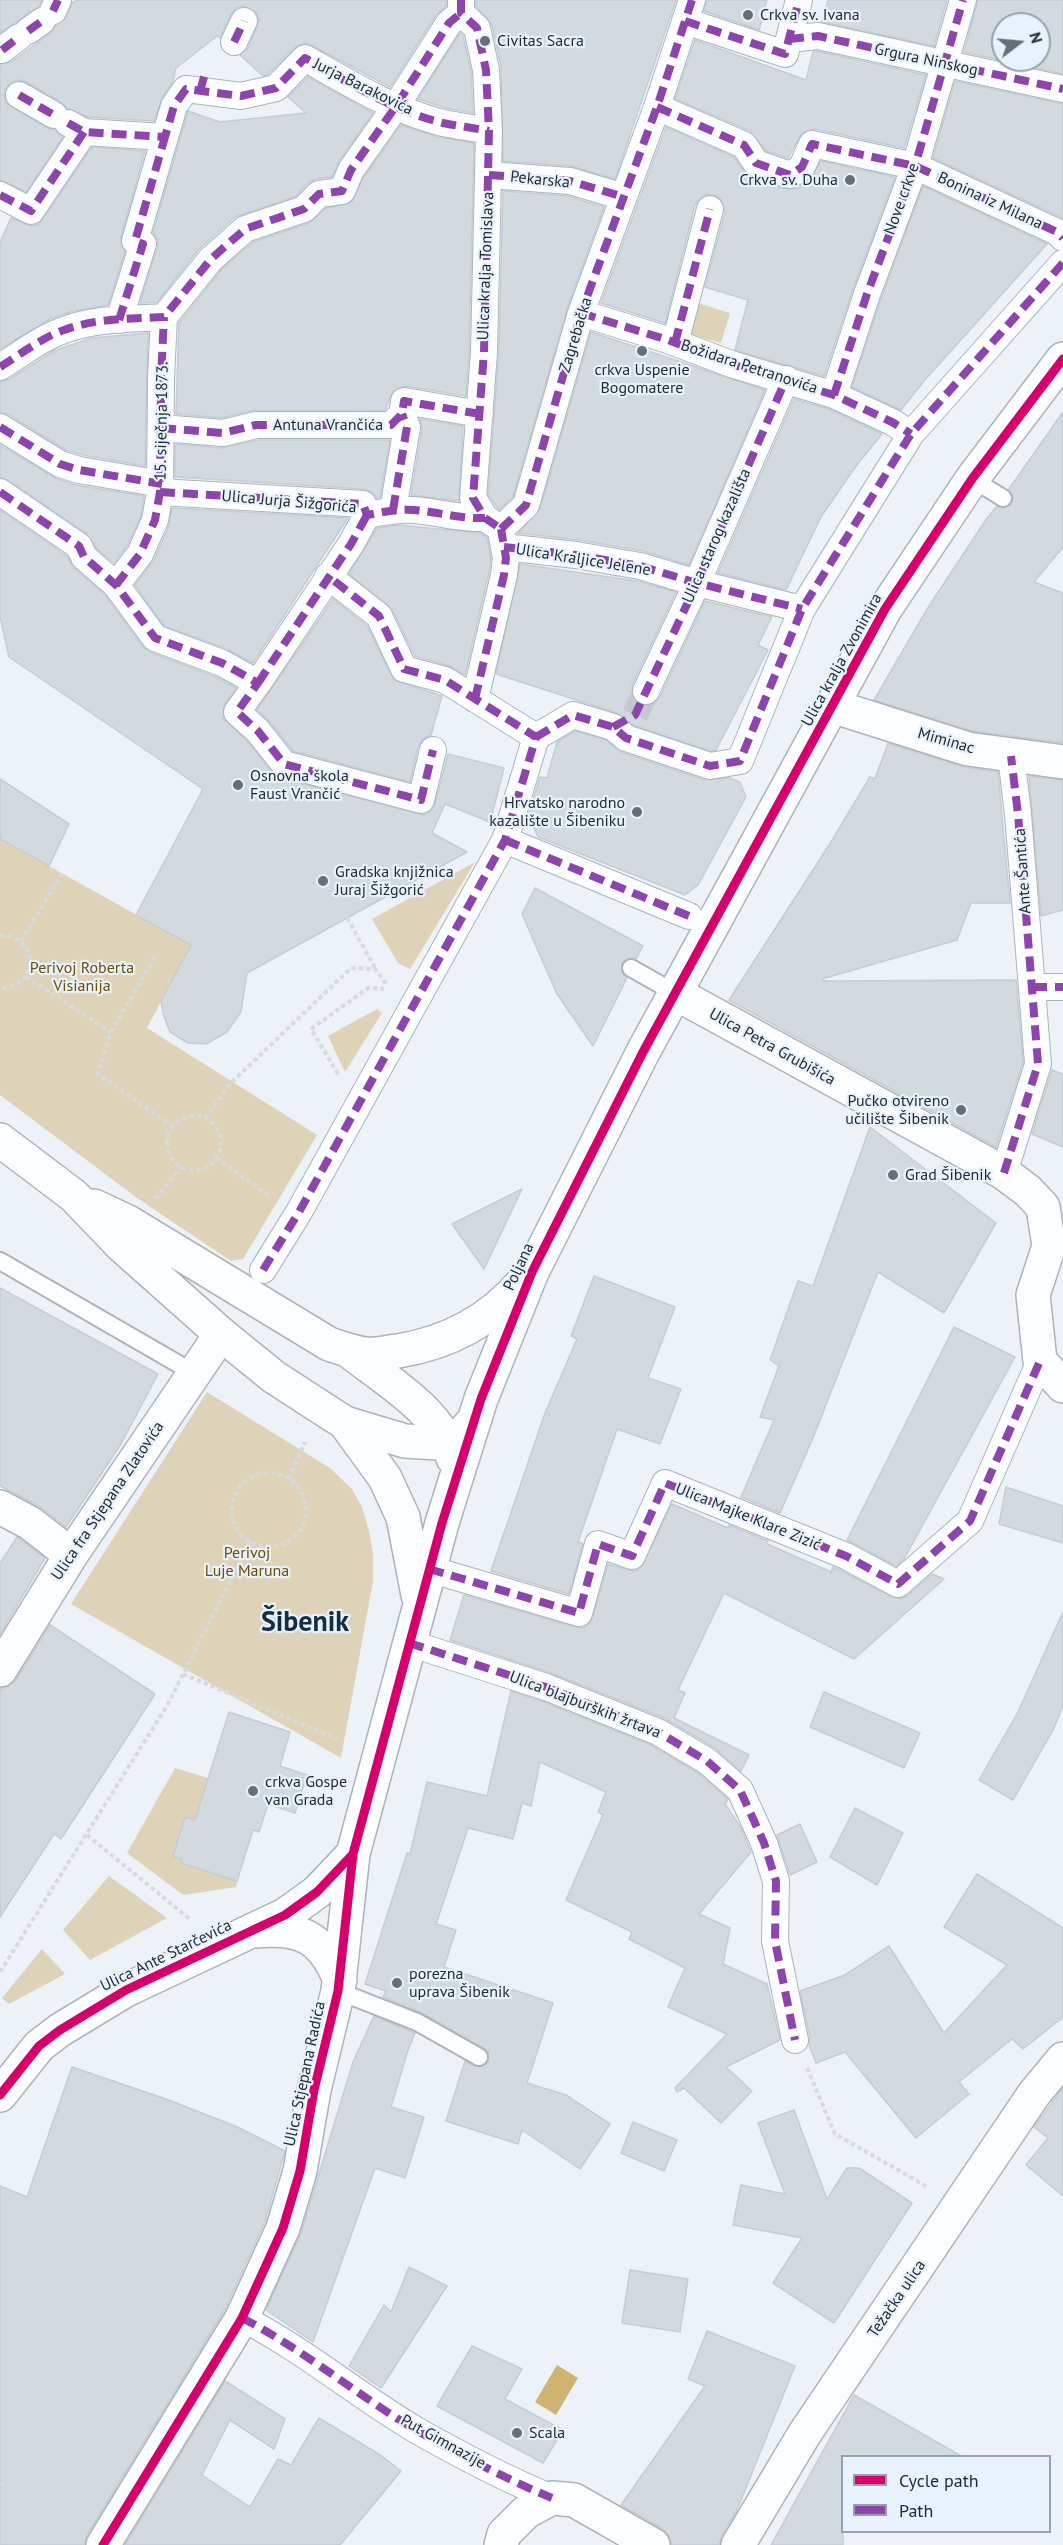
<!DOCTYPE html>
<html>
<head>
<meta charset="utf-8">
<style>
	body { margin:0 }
	#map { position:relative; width:1063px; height:2545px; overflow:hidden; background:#ecf2f7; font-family:"PT Sans",sans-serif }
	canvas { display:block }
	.legend { position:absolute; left:841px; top:2455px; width:210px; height:78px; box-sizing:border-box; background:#e8f2fc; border:2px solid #97a1ab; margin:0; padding:8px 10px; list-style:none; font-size:18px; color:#1e2831 }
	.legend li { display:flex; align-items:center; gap:12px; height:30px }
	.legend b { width:30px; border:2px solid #97a1ab }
	.north { position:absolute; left:991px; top:12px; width:60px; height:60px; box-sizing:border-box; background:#e8f2fc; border:2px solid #97a1ab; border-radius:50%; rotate:74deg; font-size:16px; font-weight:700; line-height:24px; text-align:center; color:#1e2831 }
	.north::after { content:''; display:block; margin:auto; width:21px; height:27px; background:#666f76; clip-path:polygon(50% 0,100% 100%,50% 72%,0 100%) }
</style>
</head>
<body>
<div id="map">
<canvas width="1063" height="2545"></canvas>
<ul class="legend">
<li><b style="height:8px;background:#d6006c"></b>Cycle path</li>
<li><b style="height:8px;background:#8e44ad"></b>Path</li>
</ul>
<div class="north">N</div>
</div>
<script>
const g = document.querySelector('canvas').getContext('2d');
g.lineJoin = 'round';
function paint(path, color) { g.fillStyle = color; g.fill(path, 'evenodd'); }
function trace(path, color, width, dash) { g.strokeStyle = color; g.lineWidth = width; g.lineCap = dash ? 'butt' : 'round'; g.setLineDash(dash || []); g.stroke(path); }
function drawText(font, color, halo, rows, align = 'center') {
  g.font = font + ' "PT Sans",sans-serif'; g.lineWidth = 4.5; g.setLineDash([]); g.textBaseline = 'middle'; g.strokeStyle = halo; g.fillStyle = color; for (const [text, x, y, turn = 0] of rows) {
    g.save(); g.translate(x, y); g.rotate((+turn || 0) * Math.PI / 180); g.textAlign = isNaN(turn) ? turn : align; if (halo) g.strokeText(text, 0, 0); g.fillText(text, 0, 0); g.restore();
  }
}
const green = new Path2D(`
	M694 302 730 313 721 343 685 333Z
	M0 839 191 945 147 1028 317 1135 243 1259 231 1261 137 1198 0 1095Z
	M475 862 410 969 398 963 372 919Z
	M377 1009 382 1013 345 1072 328 1036Z
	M207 1392 330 1468 352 1489 362 1507 369 1531 373 1553V1581L341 1758 71 1604Z
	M175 1768 208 1778 197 1812 203 1822 185 1817 173 1855 182 1859 181 1863 237 1881 236 1887 183 1895 127 1853Z
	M109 1876 167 1918 90 1960 63 1930Z
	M42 1949 65 1974 9 2004 2 1998Z`);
const water = new Path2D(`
	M557 2365 578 2378 556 2415 535 2402Z`);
const building = new Path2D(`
	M0 0H42L39 7 0 33Z
	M77 0H446V6L436 15 390 87 307 43 295 47 268 74 263 76 240 55 248 48 259 20 256 12 243 6 236 8 231 14 220 38 217 36 176 68 173 81 162 98 154 121 88 117 67 108 61 102 26 82 20 80 12 82 6 88 4 96 6 103 47 128 55 130 63 137 26 192 0 180V64L11 62 51 33 56 25 66 18 72 3Z
	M476 0H676L615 179 571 166 503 161 501 67 492 25 476 6Z
	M707 0H767L759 30 704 11Z
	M828 0H947L934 46 822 22Z
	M978 0H1063V74L964 52ZM1003 24H1039V60H1003Z
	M460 33 463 36 471 72 473 113 446 108 418 99Z
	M695 40 806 80 813 52 817 51 926 75 904 148 815 129 802 133 788 158 766 151 750 131 675 99Z
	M308 77 373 113 339 161 332 177 316 179 308 183 296 196 235 217 199 249 157 302 140 303 157 248 158 240 153 233 188 111 220 122 306 113 288 97Z
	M955 81 1063 104V218L933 158Z
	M401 125 439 137 474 143 469 351 466 396 406 386 393 391 385 410H256L222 418 176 414 179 323 222 269 253 242 309 223 326 208 351 203 364 177Z
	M666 127 734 157 744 171 751 177 785 189 798 188 810 179 821 161 895 177 853 289 824 376 735 350 748 300 705 287 725 212 721 199 714 195H705L699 199 695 205 665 323 601 303Z
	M92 147 145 151 121 237V245L125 252 108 305 73 311 50 319 0 349V242L11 218 31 226 39 224Z
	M923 186 1047 244 924 381 901 410 852 387 881 299Z
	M503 191 567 196 604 207 567 309 513 497 499 510 488 494 499 353Z
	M591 332 765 390 689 565 643 551 579 540 518 533 540 509Z
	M148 333 145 466 83 455 66 450 8 414 0 412V382L8 380 54 351 91 338Z
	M794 399 829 409 882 434 856 466 821 517 786 590 718 573Z
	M1063 412V547L1034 582 1063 593V743L972 731 874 700 929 606 987 518 997 506 1003 508 1012 504 1013 498 1009 489Z
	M420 419 463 426 459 501 411 495 422 429Z
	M258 440H390L380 497 377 498 371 492 364 489 175 477V444L222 448Z
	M0 445 55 478 76 485 144 496 141 516 127 546 114 563 96 548 87 534 8 480 0 477Z
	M172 508 348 518 253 663 227 649 164 626 135 585 154 560 169 526Z
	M0 510 67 556 74 568 105 595 143 647 150 652 216 677 236 688 225 704 223 718 247 741 272 773 280 778 424 815 431 811 435 804 448 754 504 768 490 822 445 804 432 833 467 852 247 973 241 1012 227 1032 206 1044 188 1043 170 1032 163 1013 161 1001 191 945 136 915 203 789 9 657 0 616Z
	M398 525 480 533 487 537 491 559 489 572 465 675 449 666 415 656 392 609 349 574 377 528Z
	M520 564 637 581 676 592 632 685 633 699 640 705 654 704 660 697 705 601 772 617 758 645 768 650 716 750 711 751 633 725 617 713 496 674Z
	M333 599 367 626 394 680 442 696 431 735 423 739 418 747 410 782 293 751 270 722 257 710Z
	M575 731 606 740 621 752 705 780 729 778 740 782 746 797 698 885 685 895 538 837 528 816 540 777 547 778 557 742Z
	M888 743 963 767 998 772 1010 903H971L957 940 822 979 823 981 1016 980 1023 1062 996 1147 729 1000 831 842 870 777 875 779Z
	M1029 776 1063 780V910L1041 916Z
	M0 779 69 824 49 866 0 839Z
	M535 888 643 946 636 959H626L622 963V973L627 978 593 1046 557 994 522 914Z
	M1052 1070 1063 1074V1147L1032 1134Z
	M870 1127 996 1223 944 1313 878 1272 813 1438 780 1513 741 1497 774 1420 760 1417 779 1366 770 1360 798 1281 813 1286Z
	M522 1189 484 1269 452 1224Z
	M594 1276 675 1307 648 1378 681 1389 660 1444 617 1429 578 1542 583 1544 569 1594 491 1571 545 1413 577 1339 571 1336Z
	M0 1288 158 1374 121 1444 66 1527 39 1506 0 1486Z
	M954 1327 1015 1357 904 1559 896 1566 847 1540Z
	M1006 1487 1063 1506V1543L999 1524Z
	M672 1504 728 1528 729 1525 768 1541 767 1544 831 1572 833 1567 840 1570 892 1597 900 1599 907 1596 932 1574 944 1579 854 1659 724 1593 678 1690 685 1693 674 1718 749 1755 741 1771 715 1748 664 1718 551 1673 450 1640 464 1595 575 1627 582 1628 589 1624 593 1617 608 1564 628 1570 635 1571 641 1568Z
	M17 1537 45 1558 0 1634V1563Z
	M1063 1612V1706L1053 1730 1013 1800 979 1780 1018 1712Z
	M50 1625 155 1694 61 1839 54 1834 0 1917V1689L9 1686 16 1680Z
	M511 1691 541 1701 651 1745 698 1773 728 1799 725 1804 741 1828 751 1852 699 1914 730 1928 723 1964 767 1984 780 2040 726 2067 752 2091 721 2123 684 2088 677 2092 675 2088 727 2034 668 2007 685 1968 629 1939 632 1932 566 1900 603 1815 598 1812 606 1792 540 1762 531 1806 522 1803 513 1839 468 1828 436 1924 456 1930 444 1967 553 2003 527 2083 566 2095 610 2124 580 2169 522 2130 518 2144 446 2121 465 2061 474 2066H484L488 2062V2051L422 2013 383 1997 386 1991 365 1984 407 1853 410 1854 427 1782 487 1796Z
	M824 1692 920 1733 904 1768 810 1727Z
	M229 1712 290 1732 280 1766 307 1775 295 1813 268 1804 259 1832 253 1830 237 1881 181 1863 182 1859 173 1856 185 1817 195 1820Z
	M855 1808 903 1833 877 1885 830 1857Z
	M800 1824 817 1862 790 1875 777 1835Z
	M977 1874 1063 1928V2017L1023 2049 1012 2039 959 2082 969 2094 916 2138 845 2052 816 2063 809 2045 810 2037 800 1991 845 1975 889 1946 944 2033 1007 1965 944 1927Z
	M374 2016 415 2033 408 2050 391 2107 424 2117 405 2178 375 2168 313 2342 266 2310 301 2233 353 2062Z
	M72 2067 166 2099 235 2126 285 2151 265 2221 225 2309 87 2535 84 2545H0V2186L27 2197Z
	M1063 2088V2196L1026 2165 1048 2138 1034 2127Z
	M794 2110 827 2199 847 2168H859L912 2203 834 2323 773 2283 802 2238 733 2225 741 2185 785 2194 758 2123Z
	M633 2122 677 2140 664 2171 621 2153Z
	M409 2267 447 2286 381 2388 349 2366 384 2305 391 2312Z
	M630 2270 688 2279 680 2332 622 2323Z
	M707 2331 795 2366 737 2510 722 2535 719 2545H672L669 2536 663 2529 621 2505 705 2386 688 2379Z
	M472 2346 522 2369 505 2399 563 2430 543 2463 437 2406Z
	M225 2381 285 2419 274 2449 230 2420 202 2475 250 2507 278 2459 291 2465 319 2418 382 2456 401 2471 340 2545H125Z
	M854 2395 963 2457H843V2545H771Z`);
const pedestrianTunnel = new Path2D(`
	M635 715 646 691`);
const path = new Path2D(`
	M235 279 250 291 284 336 306 354 305 364
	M347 918 375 968
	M0 936C38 933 42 988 0 988
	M21 941 62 874
	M26 977 111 1032 98 1074 172 1126
	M111 1032 157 953
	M338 1074 311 1029 368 988 384 989
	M167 1143a27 27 0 1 1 54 0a27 27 0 1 1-54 0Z
	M205 1118 232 1082 351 968 375 969 387 985
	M216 1158 271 1197
	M156 1199 181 1166
	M232 1510a37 37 0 1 1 74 0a37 37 0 1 1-74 0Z
	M289 1479 305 1442
	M183 1674 337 1739
	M87 1835 191 1920
	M0 1972 168 1704 250 1542
	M807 2068 835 2134 928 2187
	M0 2483 70 2530`);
const service = new Path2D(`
	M972 479 1003 498
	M631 968 675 993
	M0 1261 194 1373
	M338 1991 417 2022 479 2057`);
const pedestrian = new Path2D(`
	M461 0V13L477 28 486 70 489 131 484 352 473 498 485 518 501 529
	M53 11 58 0
	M685 21 785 54 799 0
	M28 31 42 21
	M789 39 818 36 1063 89
	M234 42 244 21
	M2 50 19 37
	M19 95 54 115
	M657 107 744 145 756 163 790 175 802 167 812 144 915 166 1057 232 1063 238
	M68 123 84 132 165 137 174 106 186 89 241 96 276 88 305 58C349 83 394 111 443 123 458 126 474 128 489 131
	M489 175 570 181 624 197
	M0 195 31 211 84 132
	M581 313 668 340 731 364 834 395 892 422 911 434
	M119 320 143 244 135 241 165 137
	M675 343 710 209
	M0 367C21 354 41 338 64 330 96 318 131 319 164 317L211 259 245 229 304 209 319 194 342 191 351 170 396 106 449 23 461 13
	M834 395 867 294 915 166 963 0
	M0 427 60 464 79 470 162 484
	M161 428 223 433 256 425H391L402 414 404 401 480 414
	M0 492 79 546 84 557 116 585 155 638 222 663 258 683 237 712 258 731 284 764 421 800 433 750
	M160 492 363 504 367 515C383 512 398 509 414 510 438 512 461 519 485 518
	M393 510 407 427 402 414
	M501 529 526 505 581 313 657 107 692 0
	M504 547 576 555 640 566 697 583 802 609
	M116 585 140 554 155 520 160 492 161 378 164 317
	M258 683 351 544 367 515
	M646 691 697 583 786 379
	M475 699 504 575 506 558 501 532
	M536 737 573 715 613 727 626 738 710 766 740 761 802 609 911 434 1063 263
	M505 840 689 916
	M1032 987H1063
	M1004 1173 1038 1064 1018 814 1011 756
	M263 1270 299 1212 505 840 536 737 445 680 404 669 379 616 328 576
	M429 1569 579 1613 598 1544 632 1556 665 1483 846 1556 898 1584 970 1521 1040 1361
	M409 1643 546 1687 658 1732 707 1761 740 1790 764 1843 776 1881 775 1941 795 2040
	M242 2318C304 2350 357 2395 416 2430 460 2455 506 2479 552 2498`);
const minor = new Path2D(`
	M832 706 968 749 1063 762
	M675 993 1004 1173 1028 1191 1043 1207 1049 1246 1033 1295 1040 1361 1063 1386
	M0 1507 30 1523 71 1555
	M0 1670 71 1555 221 1334
	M738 2545 805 2433 1034 2094 1063 2059`);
const tertiary = new Path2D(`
	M501 2545 504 2534 526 2512 552 2498 574 2500 653 2545`);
const secondary = new Path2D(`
	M0 1140 74 1196 122 1246 221 1334 274 1377 345 1423 405 1441 437 1443 463 1433 475 1419
	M94 1206 128 1222 329 1344C341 1348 352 1352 365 1354 376 1355 387 1352 398 1351 447 1343 490 1321 522 1283
	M349 1351C384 1379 442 1412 453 1458
	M345 1423 385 1478 403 1517 418 1595
	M255 1931C302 1927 322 1937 340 1980
	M0 2095 39 2046 60 2030 126 1990 285 1915 317 1892 353 1854
	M103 2545 242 2318 283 2228 300 2171 314 2090 338 1991 353 1854 442 1523 481 1399 532 1272 643 1052 885 609 972 479 1063 359`);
const quiet = new Path2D(`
	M461 0V13L477 28 486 70 489 131 484 352 473 498 485 518 501 529
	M53 11 58 0
	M685 21 785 54 799 0
	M28 31 42 21
	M789 39 818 36 1063 89
	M234 42 244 21
	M2 50 19 37
	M200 91 206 70
	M19 95 54 115
	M657 107 744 145 756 163 790 175 802 167 812 144 915 166 1057 232 1063 238
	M68 123 84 132 165 137 174 106 186 89 241 96 276 88 305 58C349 83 394 111 443 123 458 126 474 128 489 131
	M489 175 570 181 624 197
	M0 195 31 211 84 132
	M581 313 668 340 731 364 834 395 892 422 911 434
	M119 320 143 244 135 241 165 137
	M675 343 710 209
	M0 367C21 354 41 338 64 330 96 318 131 319 164 317L211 259 245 229 304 209 319 194 342 191 351 170 396 106 449 23 461 13
	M834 395 867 294 915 166 963 0
	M0 427 60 464 79 470 162 484
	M161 428 223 433 256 425H391L402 414 404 401 480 414
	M0 492 79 546 84 557 116 585 155 638 222 663 258 683 237 712 258 731 284 764 421 800 433 750
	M160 492 363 504 367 515C383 512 398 509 414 510 438 512 461 519 485 518
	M393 510 407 427 402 414
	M501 529 526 505 581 313 657 107 692 0
	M504 547 576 555 640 566 697 583 802 609
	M116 585 140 554 155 520 160 492 161 378 164 317
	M258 683 351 544 367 515
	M475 699 504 575 506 558 501 529
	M613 727 635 715 697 583 786 379
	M536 737 573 715 613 727 626 738 710 766 740 761 802 609 911 434 1063 263
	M505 840 689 916
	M1032 987H1063
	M1004 1173 1038 1064 1018 814 1011 756
	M263 1270 299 1212 505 840 536 737 445 680 404 669 379 616 328 576
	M429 1569 579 1613 598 1544 632 1556 665 1483 846 1556 898 1584 970 1521 1040 1361
	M409 1643 546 1687 658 1732 707 1761 740 1790 764 1843 776 1881 775 1941 795 2040
	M242 2318C304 2350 357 2395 416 2430 460 2455 506 2479 552 2498`);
const cycleway = new Path2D(`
	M0 2095 39 2046 60 2030 126 1990 285 1915 317 1892 353 1854
	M103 2545 242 2318 283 2228 300 2171 314 2090 338 1991 353 1854 442 1523 481 1399 532 1272 643 1052 885 609 972 479 1063 359`);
const markers = [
	[748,15,6,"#666f76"],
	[485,41,6,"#666f76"],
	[850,180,6,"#666f76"],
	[642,351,6,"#666f76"],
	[238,785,6,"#666f76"],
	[637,812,6,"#666f76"],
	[323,881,6,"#666f76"],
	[961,1110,6,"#666f76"],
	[893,1175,6,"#666f76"],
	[253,1791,6,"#666f76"],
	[397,1983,6,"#666f76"],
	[517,2433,6,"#666f76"]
];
const poiNames = [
	["Crkva sv. Ivana",760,15],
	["Civitas Sacra",497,41],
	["Crkva sv. Duha",838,180,"right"],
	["crkva Uspenie",642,370,"center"],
	["Bogomatere",642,388,"center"],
	["Osnovna škola",250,776],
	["Faust Vrančić",250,794],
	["Hrvatsko narodno",625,803,"right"],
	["kazalište u Šibeniku",625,821,"right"],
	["Gradska knjižnica",335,872],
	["Juraj Šižgorić",335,890],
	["Pučko otvireno",949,1101,"right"],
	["učilište Šibenik",949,1119,"right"],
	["Grad Šibenik",905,1175],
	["crkva Gospe",265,1782],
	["van Grada",265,1800],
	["porezna",409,1974],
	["uprava Šibenik",409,1992],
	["Scala",529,2433]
];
const streetNames = [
	["Grgura Ninskog",926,60,12],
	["Jurja Barakovića",363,87,26],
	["Pekarska",540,180,6],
	["Nove crkve",902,199,-70],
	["Bonina iz Milana",990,201,25],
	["Ulica kralja Tomislava",486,266,-88],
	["Zagrebačka",576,335,-73],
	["Božidara Petranovića",749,367,18],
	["15. siječnja 1873.",162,421,-89],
	["Antuna Vrančića",328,425],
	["Ulica Jurja Šižgorića",289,502,5],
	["Ulica starog kazališta",717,536,-66],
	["Ulica Kraljice Jelene",583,560,9],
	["Ulica kralja Zvonimira",842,660,-61],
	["Miminac",946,741,16],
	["Ante Šantića",1023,871,-94],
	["Ulica Petra Grubišića",772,1047,29],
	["Poljana",519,1267,-65],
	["Ulica fra Stjepana Zlatovića",108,1501,-56],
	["Ulica Majke Klare Zizić",748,1517,22],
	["Ulica blajburških žrtava",585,1705,21],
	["Ulica Ante Starčevića",166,1956,-26],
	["Ulica Stjepana Radića",305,2074,-78],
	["Težačka ulica",897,2299,-56],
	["Put Gimnazije",443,2442,29]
];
const parkNames = [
	["Perivoj Roberta",82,968],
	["Visianija",82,986],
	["Perivoj",247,1553],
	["Luje Maruna",247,1571]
];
const townNames = [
	["Šibenik",305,1623]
];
paint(green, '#ded3b8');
paint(water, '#cfb471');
paint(building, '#d2d9df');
trace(building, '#c5ccd3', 1.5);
trace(pedestrianTunnel, '#c3cacf', 26, [26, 13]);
trace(service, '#acb3b9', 20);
trace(pedestrian, '#acb3b9', 28);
trace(minor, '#acb3b9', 36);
trace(tertiary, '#acb3b9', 36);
trace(secondary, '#acb3b9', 36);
trace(path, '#d8dadc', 4, [4.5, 3]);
trace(service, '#fcfdfe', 16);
trace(pedestrian, '#fcfdfe', 26);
trace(minor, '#fcfdfe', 33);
trace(tertiary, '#fcfdfe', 33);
trace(secondary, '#fcfdfe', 33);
trace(quiet, '#8e44ad', 8, [15, 8]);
trace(cycleway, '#d6006c', 9);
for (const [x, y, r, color] of markers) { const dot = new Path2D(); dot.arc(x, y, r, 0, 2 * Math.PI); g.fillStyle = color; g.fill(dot); trace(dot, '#e8f2fc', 2); }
drawText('16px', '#1e2831', '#e8f2fc', poiNames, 'left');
drawText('16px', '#1e2831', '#e8f2fc', streetNames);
drawText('16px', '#6b4f00', '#e8f2fc', parkNames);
drawText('bold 28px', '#182c3f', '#e8f2fc', townNames);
</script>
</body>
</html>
